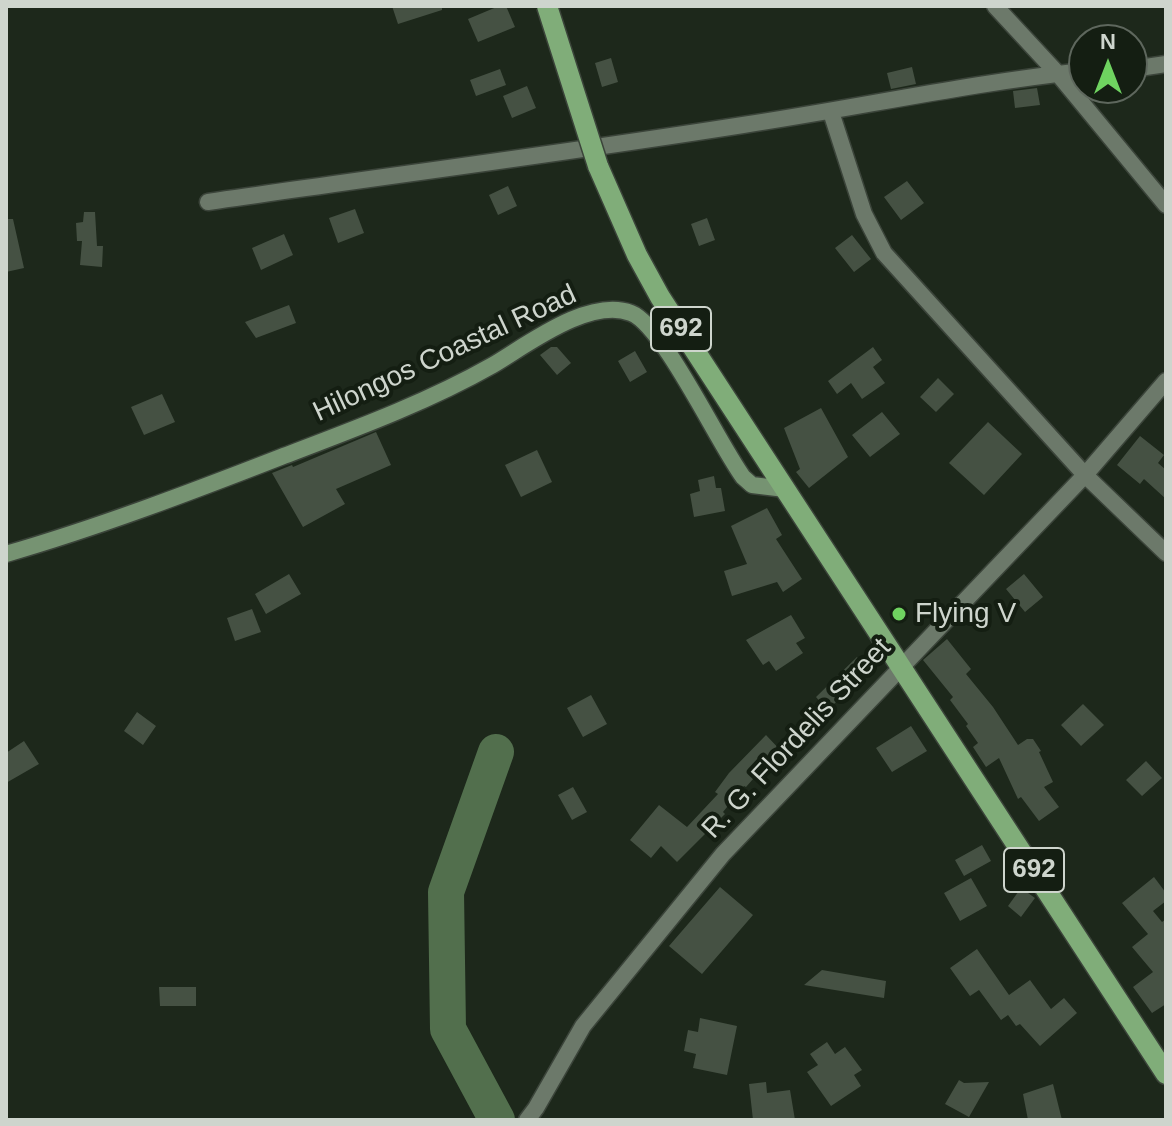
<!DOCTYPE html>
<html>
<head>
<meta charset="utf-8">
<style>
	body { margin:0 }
	#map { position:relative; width:1172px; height:1126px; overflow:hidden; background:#1d281b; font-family:Arial,sans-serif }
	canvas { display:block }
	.frame { position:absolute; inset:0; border:8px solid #ced5cd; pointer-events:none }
	.north { position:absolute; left:1068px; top:24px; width:80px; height:80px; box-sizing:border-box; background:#141e12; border:2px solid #5e675d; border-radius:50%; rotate:0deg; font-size:22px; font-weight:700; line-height:32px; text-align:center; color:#ced5cd }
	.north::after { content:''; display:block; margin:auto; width:28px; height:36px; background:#6fd360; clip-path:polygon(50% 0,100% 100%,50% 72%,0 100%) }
</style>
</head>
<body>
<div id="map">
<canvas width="1172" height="1126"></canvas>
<div class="frame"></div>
<div class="north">N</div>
</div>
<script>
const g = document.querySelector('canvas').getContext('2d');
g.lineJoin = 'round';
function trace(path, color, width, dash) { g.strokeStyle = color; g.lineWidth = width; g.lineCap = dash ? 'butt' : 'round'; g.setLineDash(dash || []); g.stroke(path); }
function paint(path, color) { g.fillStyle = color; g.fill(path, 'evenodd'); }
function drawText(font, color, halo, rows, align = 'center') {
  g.font = font + ' Arial,sans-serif'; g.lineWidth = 8; g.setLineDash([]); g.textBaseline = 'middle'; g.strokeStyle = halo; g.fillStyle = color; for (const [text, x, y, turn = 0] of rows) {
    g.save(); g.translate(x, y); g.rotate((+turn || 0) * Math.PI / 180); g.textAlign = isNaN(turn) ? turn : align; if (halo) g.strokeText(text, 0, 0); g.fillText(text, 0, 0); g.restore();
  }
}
const river = new Path2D(`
	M496 752 446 892 448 1029 497 1120`);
const building = new Path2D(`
	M392 6H442V10L398 24Z
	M499 6H506L515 27 478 42 468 19Z
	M611 58 618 82 602 87 595 63Z
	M912 67 916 84 891 89 887 73Z
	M500 69 506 85 476 96 470 80Z
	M527 86 536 108 512 118 503 96Z
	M1037 88 1040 105 1015 108 1013 91Z
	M907 181 924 203 901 220 884 197Z
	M508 186 517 206 498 215 489 195Z
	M355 209 364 233 338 243 329 218Z
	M84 212H95L97 246H103L102 267 80 265 82 241H77L76 223 83 222Z
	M707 218 715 240 699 246 691 224Z
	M6 219H13L24 268 6 272Z
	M284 234 293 255 261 270 252 248Z
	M852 235 871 259 854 272 835 248Z
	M289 305 296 323 256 338 245 322Z
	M551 347H557L571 363 557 375 540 355Z
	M873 347 882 360 873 367 885 383 862 399 851 383 837 394 828 381Z
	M635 351 647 372 630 382 618 361Z
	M938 378 954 394 936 412 920 397Z
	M162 394 175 422 144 435 131 407Z
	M821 408 848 457 809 488 796 472 800 469 784 428Z
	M882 412 900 434 870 457 852 435Z
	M988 422 1022 454 984 495 949 463Z
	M376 432 391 465 336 489 345 504 303 527 272 473 292 465 293 467Z
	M1140 436 1164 455 1158 463 1166 470V499L1144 479 1140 484 1117 465Z
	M537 450 552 482 521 497 505 465Z
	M714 476 716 488H721L725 511 694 517 690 494 700 491 698 480Z
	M767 508 782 535 776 539 802 579 783 592 777 582 732 596 724 571 747 564 731 526Z
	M289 574 301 594 266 614 255 594Z
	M1024 574 1043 597 1025 612 1006 589Z
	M252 609 261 632 235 641 227 618Z
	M791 615 805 638 796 643 803 653 776 671 769 661 763 665 746 640Z
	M947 639 971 669 966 674 993 707 1018 745 1027 739H1033L1041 751 1039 752 1053 782 1044 787 1059 807 1039 821 1021 797 1018 799 999 758 986 767 973 747 978 743 966 726 968 724 950 700 953 697 923 660Z
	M857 657 867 670 840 691 844 694 831 707 825 702 822 704 816 697Z
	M591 695 607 724 583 737 567 708Z
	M1083 704 1104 725 1081 746 1061 725Z
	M137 712 156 726 143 745 124 731Z
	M911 726 927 751 892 772 876 748Z
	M766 735 783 753 771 765 768 762 746 787 744 786 723 812 725 814 677 862 661 846 651 858 630 840 659 805 687 827 718 794 715 792 729 773Z
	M24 741 39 764 6 783V753Z
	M1146 761 1162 778 1142 796 1126 780Z
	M573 787 587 812 572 820 558 795Z
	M982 845 991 861 964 876 955 860Z
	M1154 877 1166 893V901L1153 911 1162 922 1166 919V1004L1152 1013 1133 987 1153 972 1132 947 1148 934 1122 903Z
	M971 878 987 906 960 921 944 893Z
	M720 887 753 915 702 974 669 946Z
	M1021 888 1035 898 1021 917 1008 906Z
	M977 949 1009 995 1030 980 1051 1009 1064 998 1077 1013 1040 1046 1020 1024 1016 1026 1008 1015 1001 1020 979 990 970 996 950 968Z
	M822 970 886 981 884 998 804 985Z
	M159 987H196V1006H160Z
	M700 1018 737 1026 727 1075 693 1068 696 1054 684 1051 688 1030 698 1032Z
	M827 1042 835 1054 845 1047 862 1070 854 1075 861 1086 831 1106 807 1072 818 1065 810 1054Z
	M959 1080 964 1083 989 1082 969 1117 945 1104Z
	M766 1082 767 1093 790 1090 795 1120H753L749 1084Z
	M1053 1084 1062 1120H1028L1023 1094Z`);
const street = new Path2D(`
	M995 6 1058 74 1166 205
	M1132 69 1166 64
	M831 112 864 214 884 253 1085 475 1166 553
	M208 202C386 176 565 153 743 125 857 108 969 83 1084 71
	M527 1120 536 1108 583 1026 723 854 1085 475 1166 381`);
const secondary = new Path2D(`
	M6 554C99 527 191 492 281 457 352 430 426 403 493 365 527 345 589 297 631 313 663 325 718 443 743 477L752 485 785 489`);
const primary = new Path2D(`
	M598 166 637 255 660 297 1166 1074`);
const primaryBridge = new Path2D(`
	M547 6 598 166`);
const markers = [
	[899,614,8,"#6fd360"]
];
const shields = [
	[681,329,60],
	[1034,870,60]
];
const shieldNames = [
	["692",681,329],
	["692",1034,870]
];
const streetNames = [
	["Hilongos Coastal Road",445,354,-25],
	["R. G. Flordelis Street",797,739,-47]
];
const poiNames = [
	["Flying V",915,614]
];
trace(river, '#526f4d', 36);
paint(building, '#455143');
trace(street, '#3b443a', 19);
trace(secondary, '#3b443a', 19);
trace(primary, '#3b443a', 23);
trace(street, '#6c796a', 16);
trace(secondary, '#769372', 16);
trace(primary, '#80ad79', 20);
trace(primaryBridge, '#3b443a', 23, []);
trace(primaryBridge, '#80ad79', 20);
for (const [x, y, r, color] of markers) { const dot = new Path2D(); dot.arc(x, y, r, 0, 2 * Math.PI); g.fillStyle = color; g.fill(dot); trace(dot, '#141e12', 3); }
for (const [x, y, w] of shields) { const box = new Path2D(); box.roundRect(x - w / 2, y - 22, w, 44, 6); g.fillStyle = '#141e12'; g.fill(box); trace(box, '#ced5cd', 2); }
drawText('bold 26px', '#ced5cd', null, shieldNames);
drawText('28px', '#ced5cd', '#141e12', streetNames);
drawText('28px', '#ced5cd', '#141e12', poiNames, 'left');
</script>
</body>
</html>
